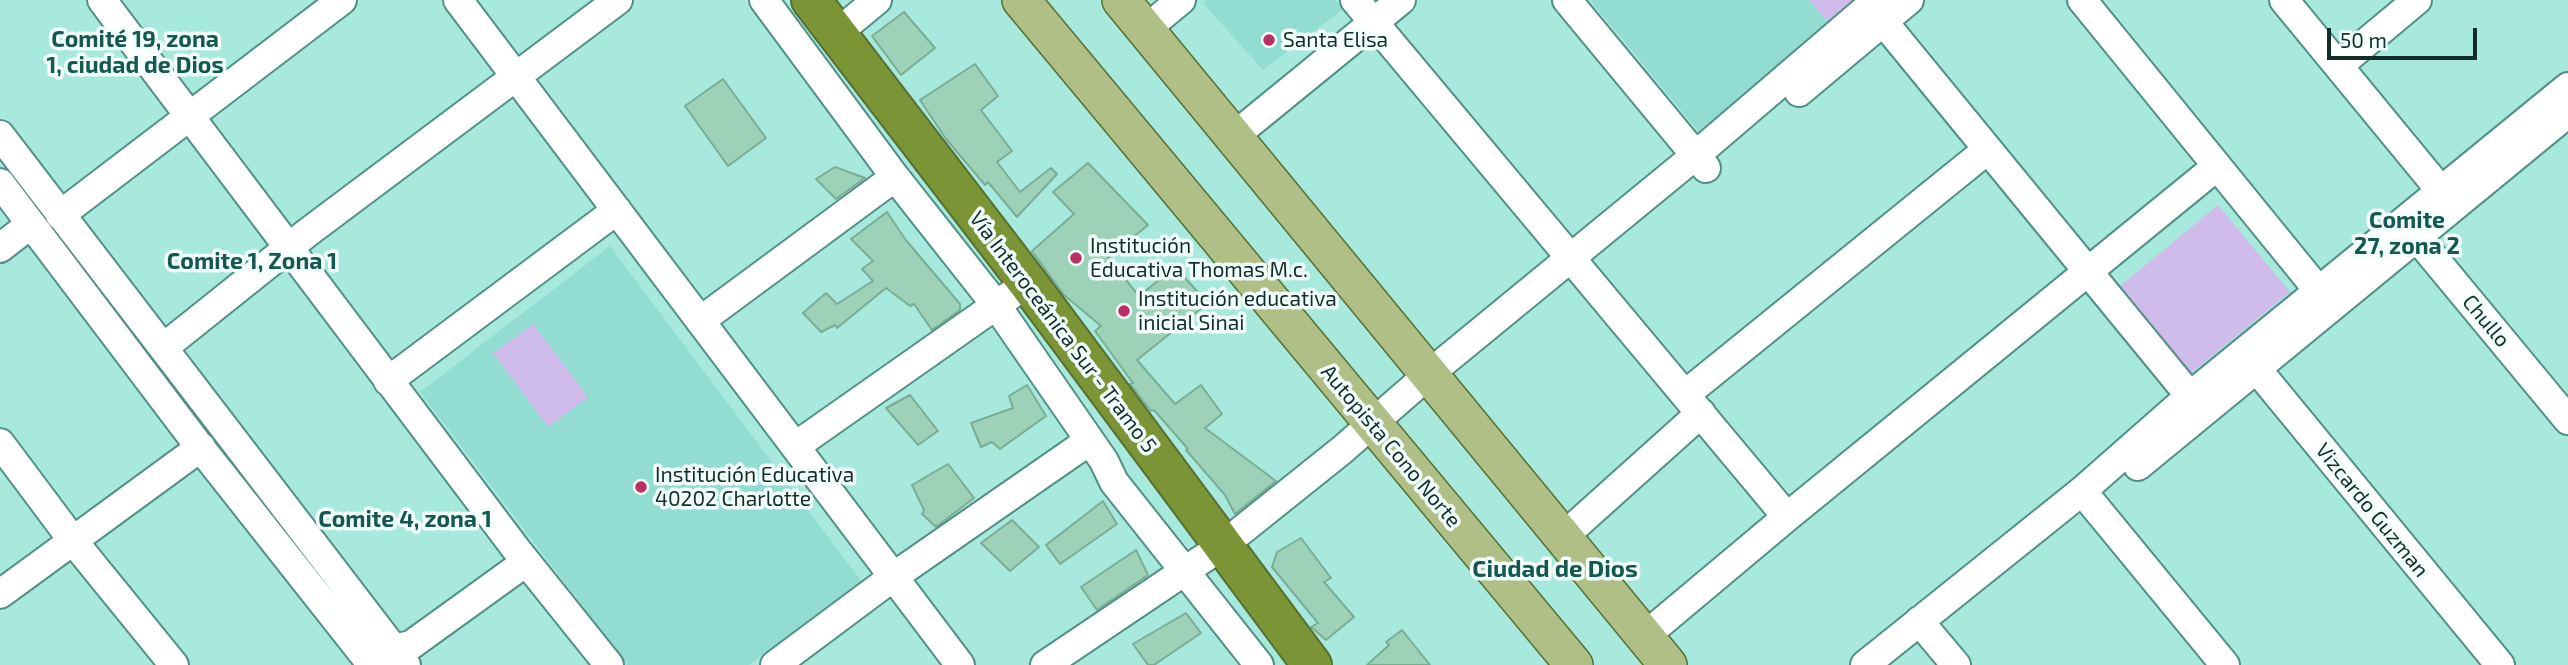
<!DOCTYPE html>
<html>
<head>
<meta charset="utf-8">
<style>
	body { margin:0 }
	#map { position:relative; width:2568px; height:665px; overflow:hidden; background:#a8e9de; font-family:"Exo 2",sans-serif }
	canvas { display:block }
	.scale { position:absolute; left:2327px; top:28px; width:150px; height:32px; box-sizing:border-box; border:4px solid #132e2a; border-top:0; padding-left:9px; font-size:21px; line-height:24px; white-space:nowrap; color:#132e2a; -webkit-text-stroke:5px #f2fefb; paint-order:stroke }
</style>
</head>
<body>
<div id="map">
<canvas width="2568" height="665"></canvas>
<div class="scale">50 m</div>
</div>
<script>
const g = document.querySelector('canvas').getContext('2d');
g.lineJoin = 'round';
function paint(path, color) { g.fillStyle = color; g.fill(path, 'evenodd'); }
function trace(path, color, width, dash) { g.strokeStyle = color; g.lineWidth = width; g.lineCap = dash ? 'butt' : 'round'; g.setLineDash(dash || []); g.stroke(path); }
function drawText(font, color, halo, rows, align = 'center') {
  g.font = font + ' "Exo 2",sans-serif'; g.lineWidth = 7; g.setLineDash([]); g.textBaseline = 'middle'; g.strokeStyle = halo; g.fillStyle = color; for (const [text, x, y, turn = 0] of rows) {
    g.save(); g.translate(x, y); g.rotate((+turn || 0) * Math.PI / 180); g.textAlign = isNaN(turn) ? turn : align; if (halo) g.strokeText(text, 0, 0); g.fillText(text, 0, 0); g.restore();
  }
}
const built = new Path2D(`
	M1206 0H1335L1343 9 1263 70 1203 3Z
	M1590 0H1809L1830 25 1699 132Z
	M610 246 862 582 749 665H627L420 392Z`);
const green = new Path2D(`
	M1809 0H1861L1830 25Z
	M2218 205 2290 292 2191 373 2119 287Z
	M68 240 207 427 201 432 60 246Z
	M533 324 588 397 548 427 493 353Z`);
const building = new Path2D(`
	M904 12 935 48 901 75 872 36Z
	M975 64 998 96 981 110 1012 151 997 162 1020 192 1051 168 1057 174 1017 217 988 182 985 185 946 139 920 100Z
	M723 79 766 138 728 166 685 106Z
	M1088 163 1148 225 1108 258 1139 296 1175 267 1208 303 1137 360 1175 404 1201 385 1222 414 1205 428 1276 481 1235 514 1225 495 1186 450 1188 449 1154 410 1151 411 1130 384 1133 383 1095 331 1101 326 1064 295 1032 251 1074 214 1053 192Z
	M835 167 865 178 836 199 816 179Z
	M887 212 905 239 960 304V310L932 330 914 304 910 306 886 288 837 328 835 325 821 332 803 313 826 293 837 304 873 281 862 269 873 261 851 239Z
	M1027 385 1046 416 1000 449 992 442 981 447 971 423 1013 408 1009 396Z
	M910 395 938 431 918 445 886 408Z
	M948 464 974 498 936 527 922 514 924 510 912 485Z
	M1103 501 1117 524 1060 564 1046 545Z
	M1012 520 1039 547 1010 571 981 543Z
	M1301 538 1331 578 1324 582 1354 617 1326 640 1311 627 1318 623 1272 567 1277 552Z
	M1136 550 1148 575 1097 610 1081 587Z
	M1186 613 1201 633 1154 665H1148L1133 644Z
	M1402 630 1430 665H1367L1389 645 1386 642Z`);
const minor = new Path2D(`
	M102 0 516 549 609 665
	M458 0 960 665
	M764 0 895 177 996 305 1104 461 1114 482 1259 665
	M1355 0 1787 517
	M1567 0 1706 168
	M2082 0 2318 290
	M2284 0 2451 203
	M1872 8 2190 396
	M1146 29 1181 0
	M836 34 877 0
	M2350 56 2417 0
	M1799 92 1909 0
	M0 135 406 665
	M1233 137 1401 0
	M0 183 196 442 372 665
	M60 215 342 0
	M2404 222 2568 420
	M0 248 31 224
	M700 321 895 177
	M163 348 307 233 618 0
	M2246 356 2500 665
	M388 381 617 210
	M1687 393 1987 150
	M0 443 74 542 174 665
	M797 445 1012 294
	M2138 466 2568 113
	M2082 491 2225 665
	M1564 536 1701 413
	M0 594 201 447
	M1919 621 1956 665
	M1645 636 1787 517 2216 167
	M381 656 393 649 411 645 526 562
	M775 665 893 577 1089 441
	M1045 665 1222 546 1342 450 1429 374 1696 155 1877 0
	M1865 665 2082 491 2190 396 2568 87`);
const major = new Path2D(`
	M1021 0 1574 665
	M1121 0 1668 665`);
const highway = new Path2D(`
	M811 0 1028 283 1312 665`);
const markers = [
	[1269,40,7,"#bc2f63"],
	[1076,258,7,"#bc2f63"],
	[1124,311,7,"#bc2f63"],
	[641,487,7,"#bc2f63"]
];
const poiNames = [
	["Santa Elisa",1283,40],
	["Institución",1090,246],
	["Educativa Thomas M.c.",1090,270],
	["Institución educativa",1138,299],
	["inicial Sinai",1138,323],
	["Institución Educativa",655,475],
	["40202 Charlotte",655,499]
];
const streetNames = [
	["Chullo",2486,321,50],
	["Vía Interoceánica Sur - Tramo 5",1063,332,53],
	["Autopista Cono Norte",1391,446,50],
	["Vizcardo Guzman",2372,510,51]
];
const neighbourhoodNames = [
	["Comité 19, zona",135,39],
	["1, ciudad de Dios",135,65],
	["Comite",2407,220],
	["27, zona 2",2407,246],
	["Comite 1, Zona 1",252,261],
	["Comite 4, zona 1",405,519]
];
const quarterNames = [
	["Ciudad de Dios",1555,569]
];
paint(built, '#92dcd1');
paint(green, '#cfbcea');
paint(building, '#9dd2b8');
trace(building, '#79ad94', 2);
trace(minor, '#529087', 32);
trace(major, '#567032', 40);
trace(highway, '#567032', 42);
trace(minor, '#fff', 28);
trace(major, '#afbf86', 37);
trace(highway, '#7a9436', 38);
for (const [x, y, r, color] of markers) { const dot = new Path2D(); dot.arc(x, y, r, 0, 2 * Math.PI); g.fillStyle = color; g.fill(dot); trace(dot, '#f2fefb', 2.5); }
drawText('21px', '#132e2a', '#f2fefb', poiNames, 'left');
drawText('21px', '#132e2a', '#f2fefb', streetNames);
drawText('bold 23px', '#145850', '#f2fefb', neighbourhoodNames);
drawText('bold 24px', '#145850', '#f2fefb', quarterNames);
</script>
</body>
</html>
